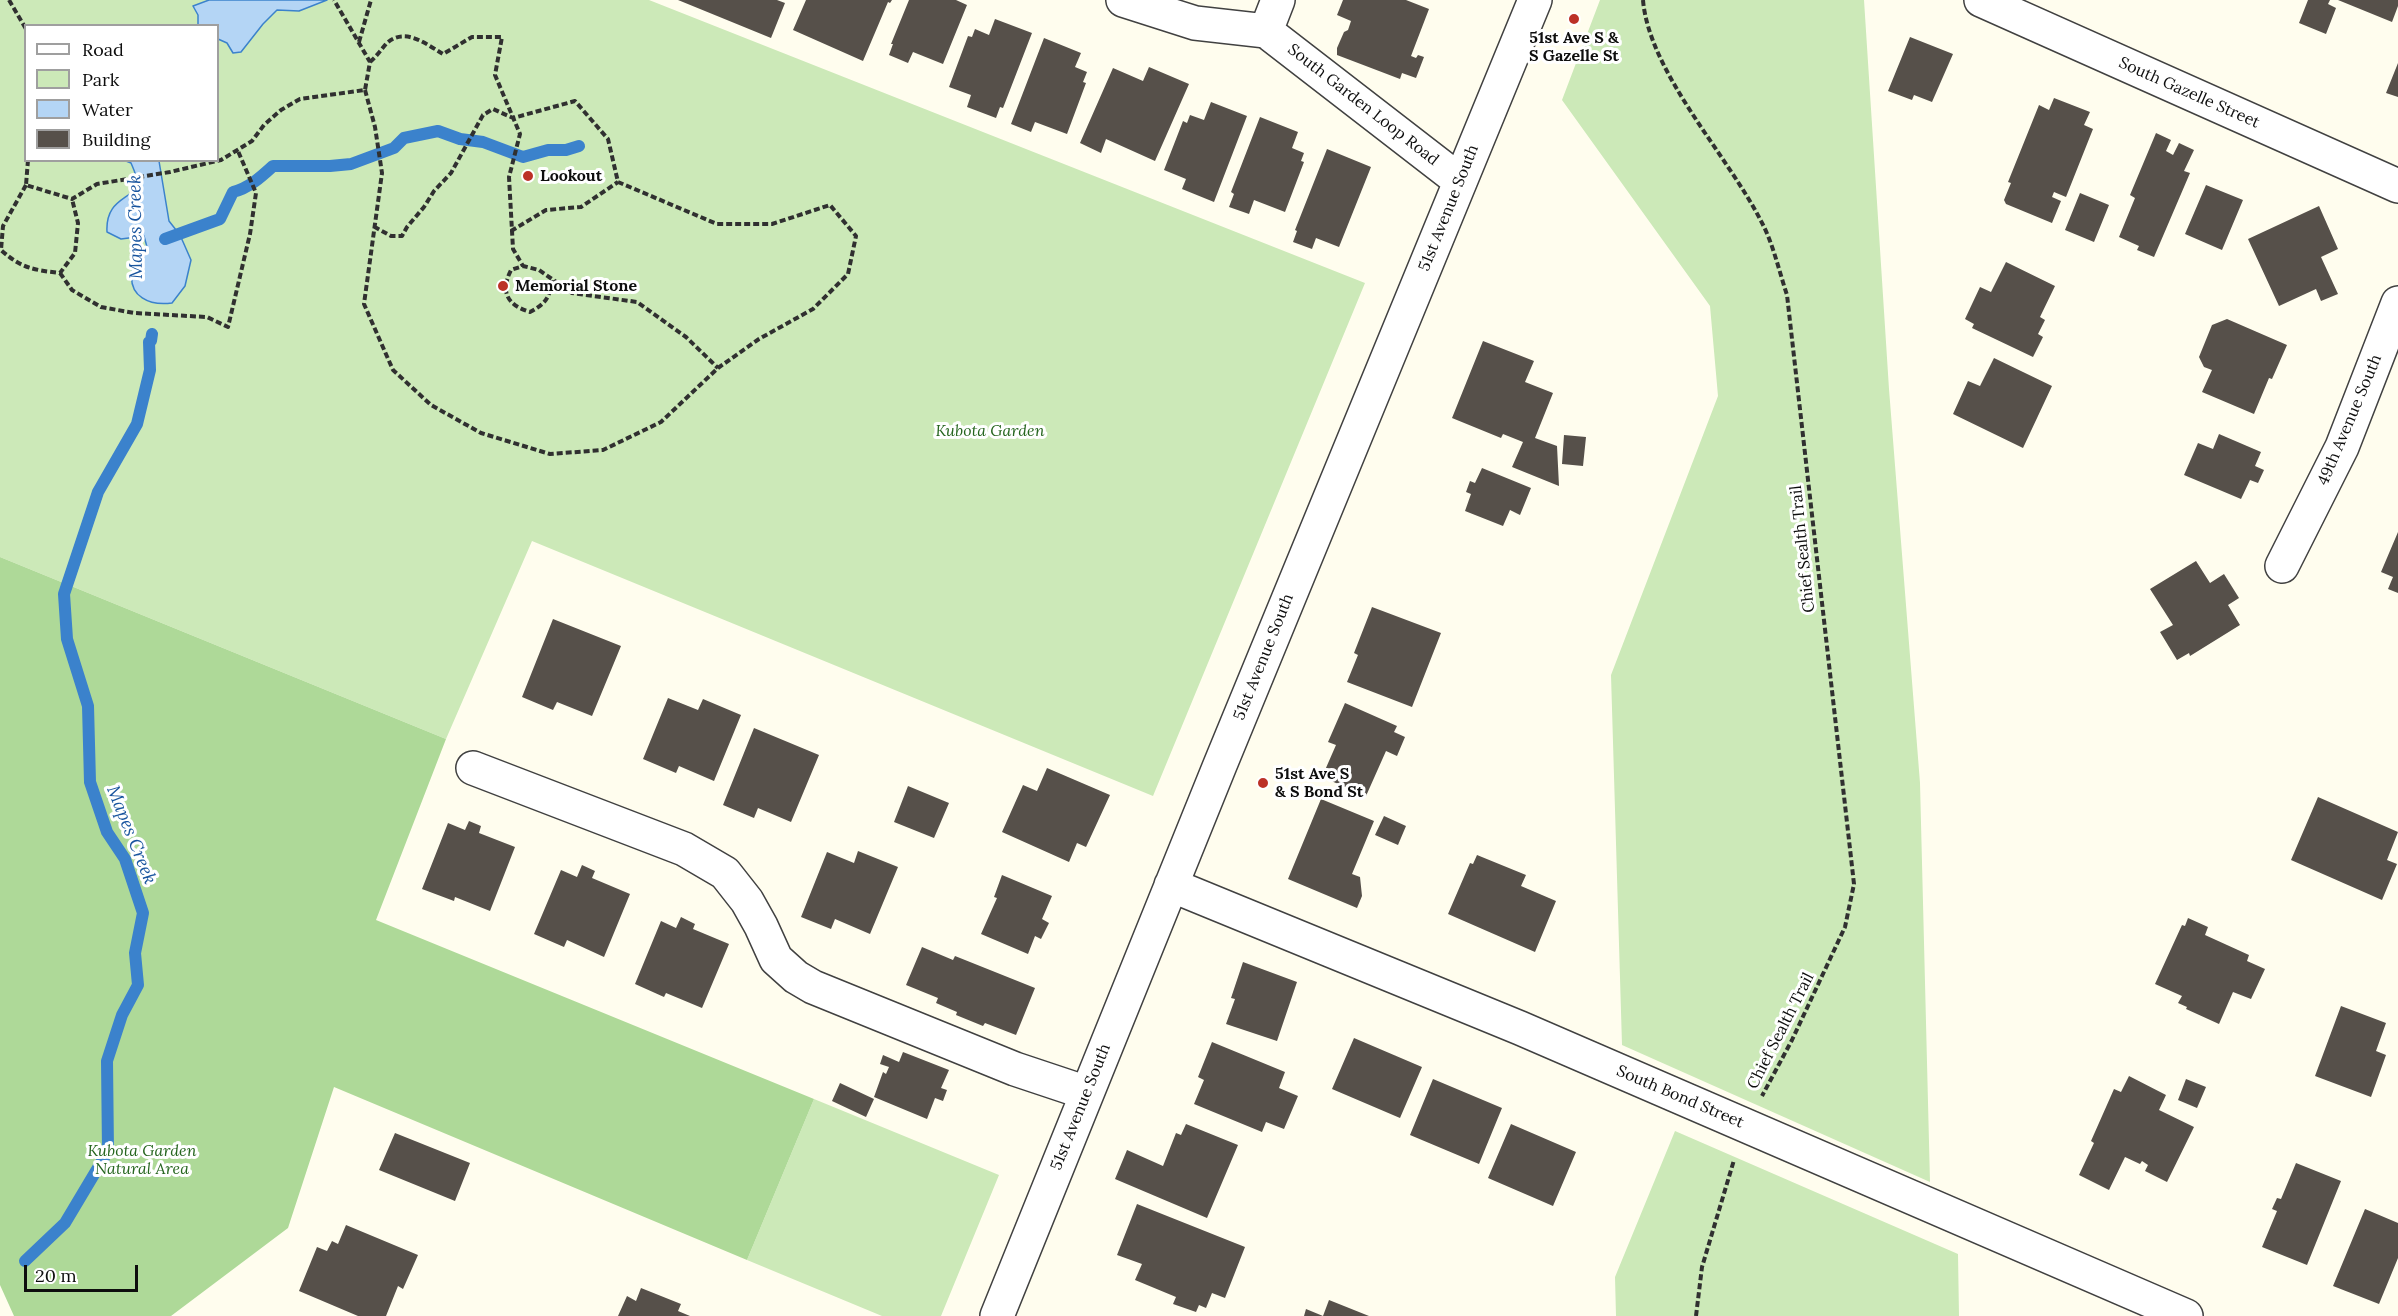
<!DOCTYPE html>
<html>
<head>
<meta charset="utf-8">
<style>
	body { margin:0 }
	#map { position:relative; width:2398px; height:1316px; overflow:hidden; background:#fffdee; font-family:Lora,serif }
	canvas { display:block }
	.legend { position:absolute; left:24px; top:24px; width:195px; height:138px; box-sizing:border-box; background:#fff; border:2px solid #9f9f9f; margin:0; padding:8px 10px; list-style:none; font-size:18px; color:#0e0e0e }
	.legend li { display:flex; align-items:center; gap:12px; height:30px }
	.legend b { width:30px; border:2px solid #9f9f9f }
	.scale { position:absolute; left:24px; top:1265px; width:114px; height:27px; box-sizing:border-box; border:3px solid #0e0e0e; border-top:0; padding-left:8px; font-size:18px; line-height:21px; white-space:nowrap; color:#0e0e0e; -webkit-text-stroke:4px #fff; paint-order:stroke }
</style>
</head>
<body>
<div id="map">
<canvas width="2398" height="1316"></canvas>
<ul class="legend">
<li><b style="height:8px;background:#fff"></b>Road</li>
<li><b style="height:16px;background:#cce9b8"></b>Park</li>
<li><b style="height:16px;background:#b4d5f5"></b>Water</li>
<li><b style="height:16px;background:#56504a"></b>Building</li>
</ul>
<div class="scale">20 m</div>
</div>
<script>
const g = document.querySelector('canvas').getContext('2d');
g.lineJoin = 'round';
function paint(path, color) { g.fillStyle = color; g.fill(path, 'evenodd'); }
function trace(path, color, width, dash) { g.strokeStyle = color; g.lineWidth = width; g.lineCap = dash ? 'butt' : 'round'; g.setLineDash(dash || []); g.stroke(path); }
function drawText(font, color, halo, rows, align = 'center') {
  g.font = font + ' Lora,serif'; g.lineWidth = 6; g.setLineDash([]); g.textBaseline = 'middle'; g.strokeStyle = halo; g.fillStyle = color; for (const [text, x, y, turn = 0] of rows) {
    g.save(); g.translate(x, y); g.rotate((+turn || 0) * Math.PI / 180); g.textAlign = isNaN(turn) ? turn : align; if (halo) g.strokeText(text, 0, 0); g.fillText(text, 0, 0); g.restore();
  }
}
const green = new Path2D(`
	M0 0H649L1365 283 1153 796 532 541 446 739 0 557ZM26 26H218V160H26Z
	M1600 0H1864L1889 389 1920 783 1930 1182 1622 1045 1611 675 1718 396 1710 306 1562 100Z
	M814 1099 999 1175 941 1316H882L747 1260Z
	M1675 1131 1958 1254 1959 1316H1616L1615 1277Z`);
const forest = new Path2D(`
	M0 557 446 739 376 920 814 1099 747 1260 334 1087 288 1228 171 1316H14L0 1285Z`);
const water = new Path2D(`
	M209 0H327L299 11 277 10 263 24 241 52 233 53 227 43 218 39V26L198 25V15L193 6Z
	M126 161H159L169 221 180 235 191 260 185 286 172 303C150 306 128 297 132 271 133 262 142 253 147 247L144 236 121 239 107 232C105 196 136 200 137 182 137 176 133 168 131 163Z`);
const stream = new Path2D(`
	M165 239 220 219 233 192C249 188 261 177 273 166H330L351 164 394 148 404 138 438 131 460 139 483 142 523 157 548 150H566L579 146
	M25 1261 65 1223 108 1151 107 1061 122 1015 138 985 135 953 143 913 125 859 107 832 90 782 88 706 67 639 64 594 98 492 137 424 150 370 149 342 151 341 152 334`);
const building = new Path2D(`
	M678 0H777L785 3 771 38Z
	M806 0H892L890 3 888 2 863 61 793 30Z
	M909 0H956L967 5 943 64 913 52 908 63 889 55 893 44H891Z
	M1343 0H1406L1429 9 1411 56 1416 58 1418 55 1424 57 1416 78 1402 73 1400 79 1337 55V48L1344 32 1348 30 1351 21 1337 15Z
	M2308 0H2330L2328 4 2336 8 2326 34 2299 23Z
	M2338 0H2398V6L2392 22Z
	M995 19 1032 33 1003 108 1000 107 996 118 967 107 971 95 949 87 968 36 972 37 975 29 989 35Z
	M1910 37 1953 54 1932 102 1914 95 1912 100 1888 91Z
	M1044 38 1081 53 1075 67 1087 72 1083 82 1086 83 1067 134 1035 122 1031 132 1011 124Z
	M2398 63V97L2386 93Z
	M1149 67 1189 84 1155 161 1106 139 1101 153 1080 143 1113 68 1143 81Z
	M2054 98 2090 112 2084 125 2093 129 2066 197 2054 192 2052 197 2061 201 2052 223 2006 204 2004 200 2011 183 2008 182 2039 105 2049 110Z
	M1211 102 1247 116 1214 202 1182 189 1186 179 1164 170 1183 121 1187 123 1190 115 1204 120Z
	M1260 117 1298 132 1292 148 1304 153 1301 161 1304 162 1285 212 1254 200 1249 214 1229 207 1234 194 1231 192Z
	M2156 133 2171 140 2166 151 2173 155 2179 143 2194 150 2184 171 2190 173 2154 257 2137 250 2139 246 2119 237 2135 198 2130 195Z
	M1327 149 1371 167 1339 247 1316 238 1312 249 1293 242 1297 231 1295 230Z
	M2206 185 2243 200 2222 250 2185 234Z
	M2080 193 2109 205 2094 242 2065 230Z
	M2319 206 2338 249 2321 257 2338 294 2321 301 2316 289 2279 306 2248 239Z
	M2006 262 2055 286 2040 317 2045 320 2038 334 2043 337 2033 357 1972 328 1974 324 1965 319 1980 287 1991 292Z
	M2227 319 2287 345 2272 379 2269 378 2254 414 2202 392 2212 370 2204 367 2199 357 2212 325Z
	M1483 341 1534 361 1525 382 1553 393 1535 438 1557 446 1559 486 1512 467 1523 442 1503 434 1501 438 1452 418Z
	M1994 358 2052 386 2023 448 1953 414 1968 381 1980 386Z
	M2219 434 2261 452 2255 466 2264 470 2258 483 2250 480 2241 499 2184 475 2198 443 2213 449Z
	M1564 435 1586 437 1583 466 1562 464Z
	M1482 468 1531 488 1520 515 1510 510 1503 526 1465 511 1471 494 1466 492 1470 481 1475 483Z
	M2398 532V593L2388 589 2393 577 2381 572Z
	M2196 561 2210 583 2224 574 2239 598 2228 605 2240 625 2190 656 2189 653 2177 660 2160 632 2173 625 2150 589Z
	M1372 607 1441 633 1412 707 1347 682 1358 655 1354 653Z
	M553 619 621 646 592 716 557 702 553 710 522 697Z
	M668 698 698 710 703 699 741 715 714 781 679 766 676 773 643 759Z
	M1345 703 1397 726 1394 732 1405 737 1397 756 1386 751 1366 796 1322 777 1336 745 1328 742Z
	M754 728 819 755 791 822 758 808 754 818 723 805Z
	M1047 768 1110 795 1086 847 1077 843 1069 862 1002 832 1023 785 1037 791Z
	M908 786 949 803 934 838 894 822Z
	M2318 797 2398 832 2387 860 2397 864 2382 900 2291 860Z
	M1321 799 1374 821 1352 874 1360 877 1362 896 1357 908 1288 879Z
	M1384 816 1406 826 1398 845 1375 835Z
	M469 821 481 826 479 833 515 847 490 911 455 897 454 901 422 889 448 823 465 830Z
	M858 851 898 867 870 934 835 919 831 929 801 917 827 852 854 863Z
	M1477 855 1526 875 1521 886 1556 901 1535 952 1448 914 1470 863 1473 864Z
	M582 865 595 871 592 878 630 894 604 957 567 940 564 947 534 934 561 870 577 877Z
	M1002 875 1052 896 1042 919 1049 923 1041 939 1035 936 1028 954 981 934 997 898 994 897Z
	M681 917 695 924 693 929 729 944 702 1008 666 993 664 997 635 984 661 921 676 928Z
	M2188 918 2208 927 2205 935 2249 955 2247 961 2265 969 2251 999 2233 992 2219 1024 2186 1009 2187 1007 2178 1003 2182 996 2155 984 2182 925 2185 926Z
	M922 947 953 960 955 956 1035 988 1016 1035 985 1023 983 1026 956 1015 957 1012 936 1003 938 998 906 985Z
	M1243 962 1297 982 1277 1041 1226 1024 1235 999 1231 998Z
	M2341 1006 2386 1023 2376 1051 2386 1055 2371 1097 2315 1076Z
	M1354 1038 1422 1067 1400 1118 1332 1089Z
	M1212 1042 1285 1072 1279 1088 1298 1096 1284 1129 1266 1122 1262 1132 1194 1104 1204 1080 1198 1077Z
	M903 1052 949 1070 941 1088 947 1090 943 1101 935 1098 927 1119 874 1097 883 1072 886 1074 889 1067 880 1064 883 1055 899 1062Z
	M2129 1076 2166 1095 2159 1110 2194 1127 2167 1182 2145 1171 2148 1165 2142 1161 2140 1164 2125 1157 2109 1190 2079 1175 2094 1143 2091 1141 2114 1089 2121 1092Z
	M1433 1079 1502 1108 1479 1164 1410 1135Z
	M2186 1079 2206 1087 2197 1108 2178 1100Z
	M840 1083 874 1099 866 1117 832 1101Z
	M1186 1124 1238 1145 1207 1218 1115 1179 1127 1150 1163 1166 1176 1133 1181 1135Z
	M1511 1124 1576 1152 1553 1206 1488 1178Z
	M395 1133 470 1163 455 1201 379 1170Z
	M2296 1163 2341 1181 2307 1265 2262 1247 2277 1211 2272 1209 2277 1198 2281 1199Z
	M1137 1204 1245 1247 1225 1298 1212 1293 1206 1308 1199 1305 1196 1312 1173 1304 1176 1297 1135 1280 1142 1264 1117 1255Z
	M2365 1209 2398 1223V1258L2379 1304 2333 1286Z
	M346 1225 418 1255 403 1289 398 1286 386 1316H358L299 1291 317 1247 327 1251 332 1241 338 1244Z
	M641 1288 681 1304 678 1311 690 1316H618L627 1296 636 1301Z
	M1329 1300 1369 1316H1323Z
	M1306 1309 1323 1316H1304Z`);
const path = new Path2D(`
	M9 0 26 29
	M1643 0C1649 72 1728 156 1761 221 1773 243 1779 271 1787 295L1854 884 1845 927 1792 1040 1762 1096
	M359 42 371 0
	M370 62C376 57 381 50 386 44 404 26 426 44 443 54L472 37H502L495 75 520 134 509 177 513 249 523 266
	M365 90 375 127 382 173 364 304 393 370 431 405 481 433 550 454 603 450 661 422 718 368 759 339 813 309 848 274 856 236 830 205 772 224H717L618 182 608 139 575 101 513 118 493 109 483 115 451 173 434 191 424 207 407 227 402 236H391L373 226
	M28 160 26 185 72 199 97 184 170 172 221 160 252 141 264 125 281 110 300 99 365 90 370 62 334 0
	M26 185 3 226 1 250C21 268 33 270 60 273L75 253 78 223 72 199
	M511 231 546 210 581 207 618 182
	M60 273 72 290 101 307 134 313 207 317 228 327 250 234 256 193 238 151
	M552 280C550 298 545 304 530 312 507 305 500 292 511 270L523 266 539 270 572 293 637 302 686 337 718 368
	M1696 1316 1702 1267 1734 1160`);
const minor = new Path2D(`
	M1123 0 1195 23 1266 31 1460 181
	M1981 0 2398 186
	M1266 31 1278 0
	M2282 566 2342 447 2398 303
	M473 768 684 849 725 873 747 901 761 926 776 959 796 977 813 987 1015 1069 1087 1093
	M1171 885 1520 1028 2186 1316
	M997 1316 1220 765 1535 0`);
const markers = [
	[1574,19,6,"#bc3127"],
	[528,176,6,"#bc3127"],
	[503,286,6,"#bc3127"],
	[1263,783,6,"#bc3127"]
];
const poiNames = [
	["51st Ave S &",1574,38,"center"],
	["S Gazelle St",1574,56,"center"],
	["Lookout",540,176],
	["Memorial Stone",515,286],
	["51st Ave S",1275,774],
	["& S Bond St",1275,792]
];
const streetNames = [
	["South Gazelle Street",2189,93,24],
	["South Garden Loop Road",1363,105,38],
	["51st Avenue South",1449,208,-68],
	["49th Avenue South",2350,420,-67],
	["Chief Sealth Trail",1803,549,-96],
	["51st Avenue South",1264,657,-68],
	["Chief Sealth Trail",1781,1031,-63],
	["South Bond Street",1680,1097,23],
	["51st Avenue South",1081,1107,-68]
];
const parkNames = [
	["Kubota Garden",990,431],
	["Kubota Garden",142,1151],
	["Natural Area",142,1169]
];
const waterNames = [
	["Mapes Creek",136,227,-91],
	["Mapes Creek",131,835,68]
];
paint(green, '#cce9b8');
paint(forest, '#aed998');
paint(water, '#b4d5f5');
trace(water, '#3b82cc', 1.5);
trace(stream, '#3b82cc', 12);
paint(building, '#56504a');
trace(minor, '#414141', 36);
trace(path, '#303030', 4, [6, 3]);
trace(minor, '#fff', 33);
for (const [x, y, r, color] of markers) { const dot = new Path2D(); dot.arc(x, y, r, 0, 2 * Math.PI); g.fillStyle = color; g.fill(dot); trace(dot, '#fff', 2); }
drawText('bold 16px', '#0e0e0e', '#fff', poiNames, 'left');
drawText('16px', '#0e0e0e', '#fff', streetNames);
drawText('italic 16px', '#25651e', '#fff', parkNames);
drawText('italic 18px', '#18549e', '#fff', waterNames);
</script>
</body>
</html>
